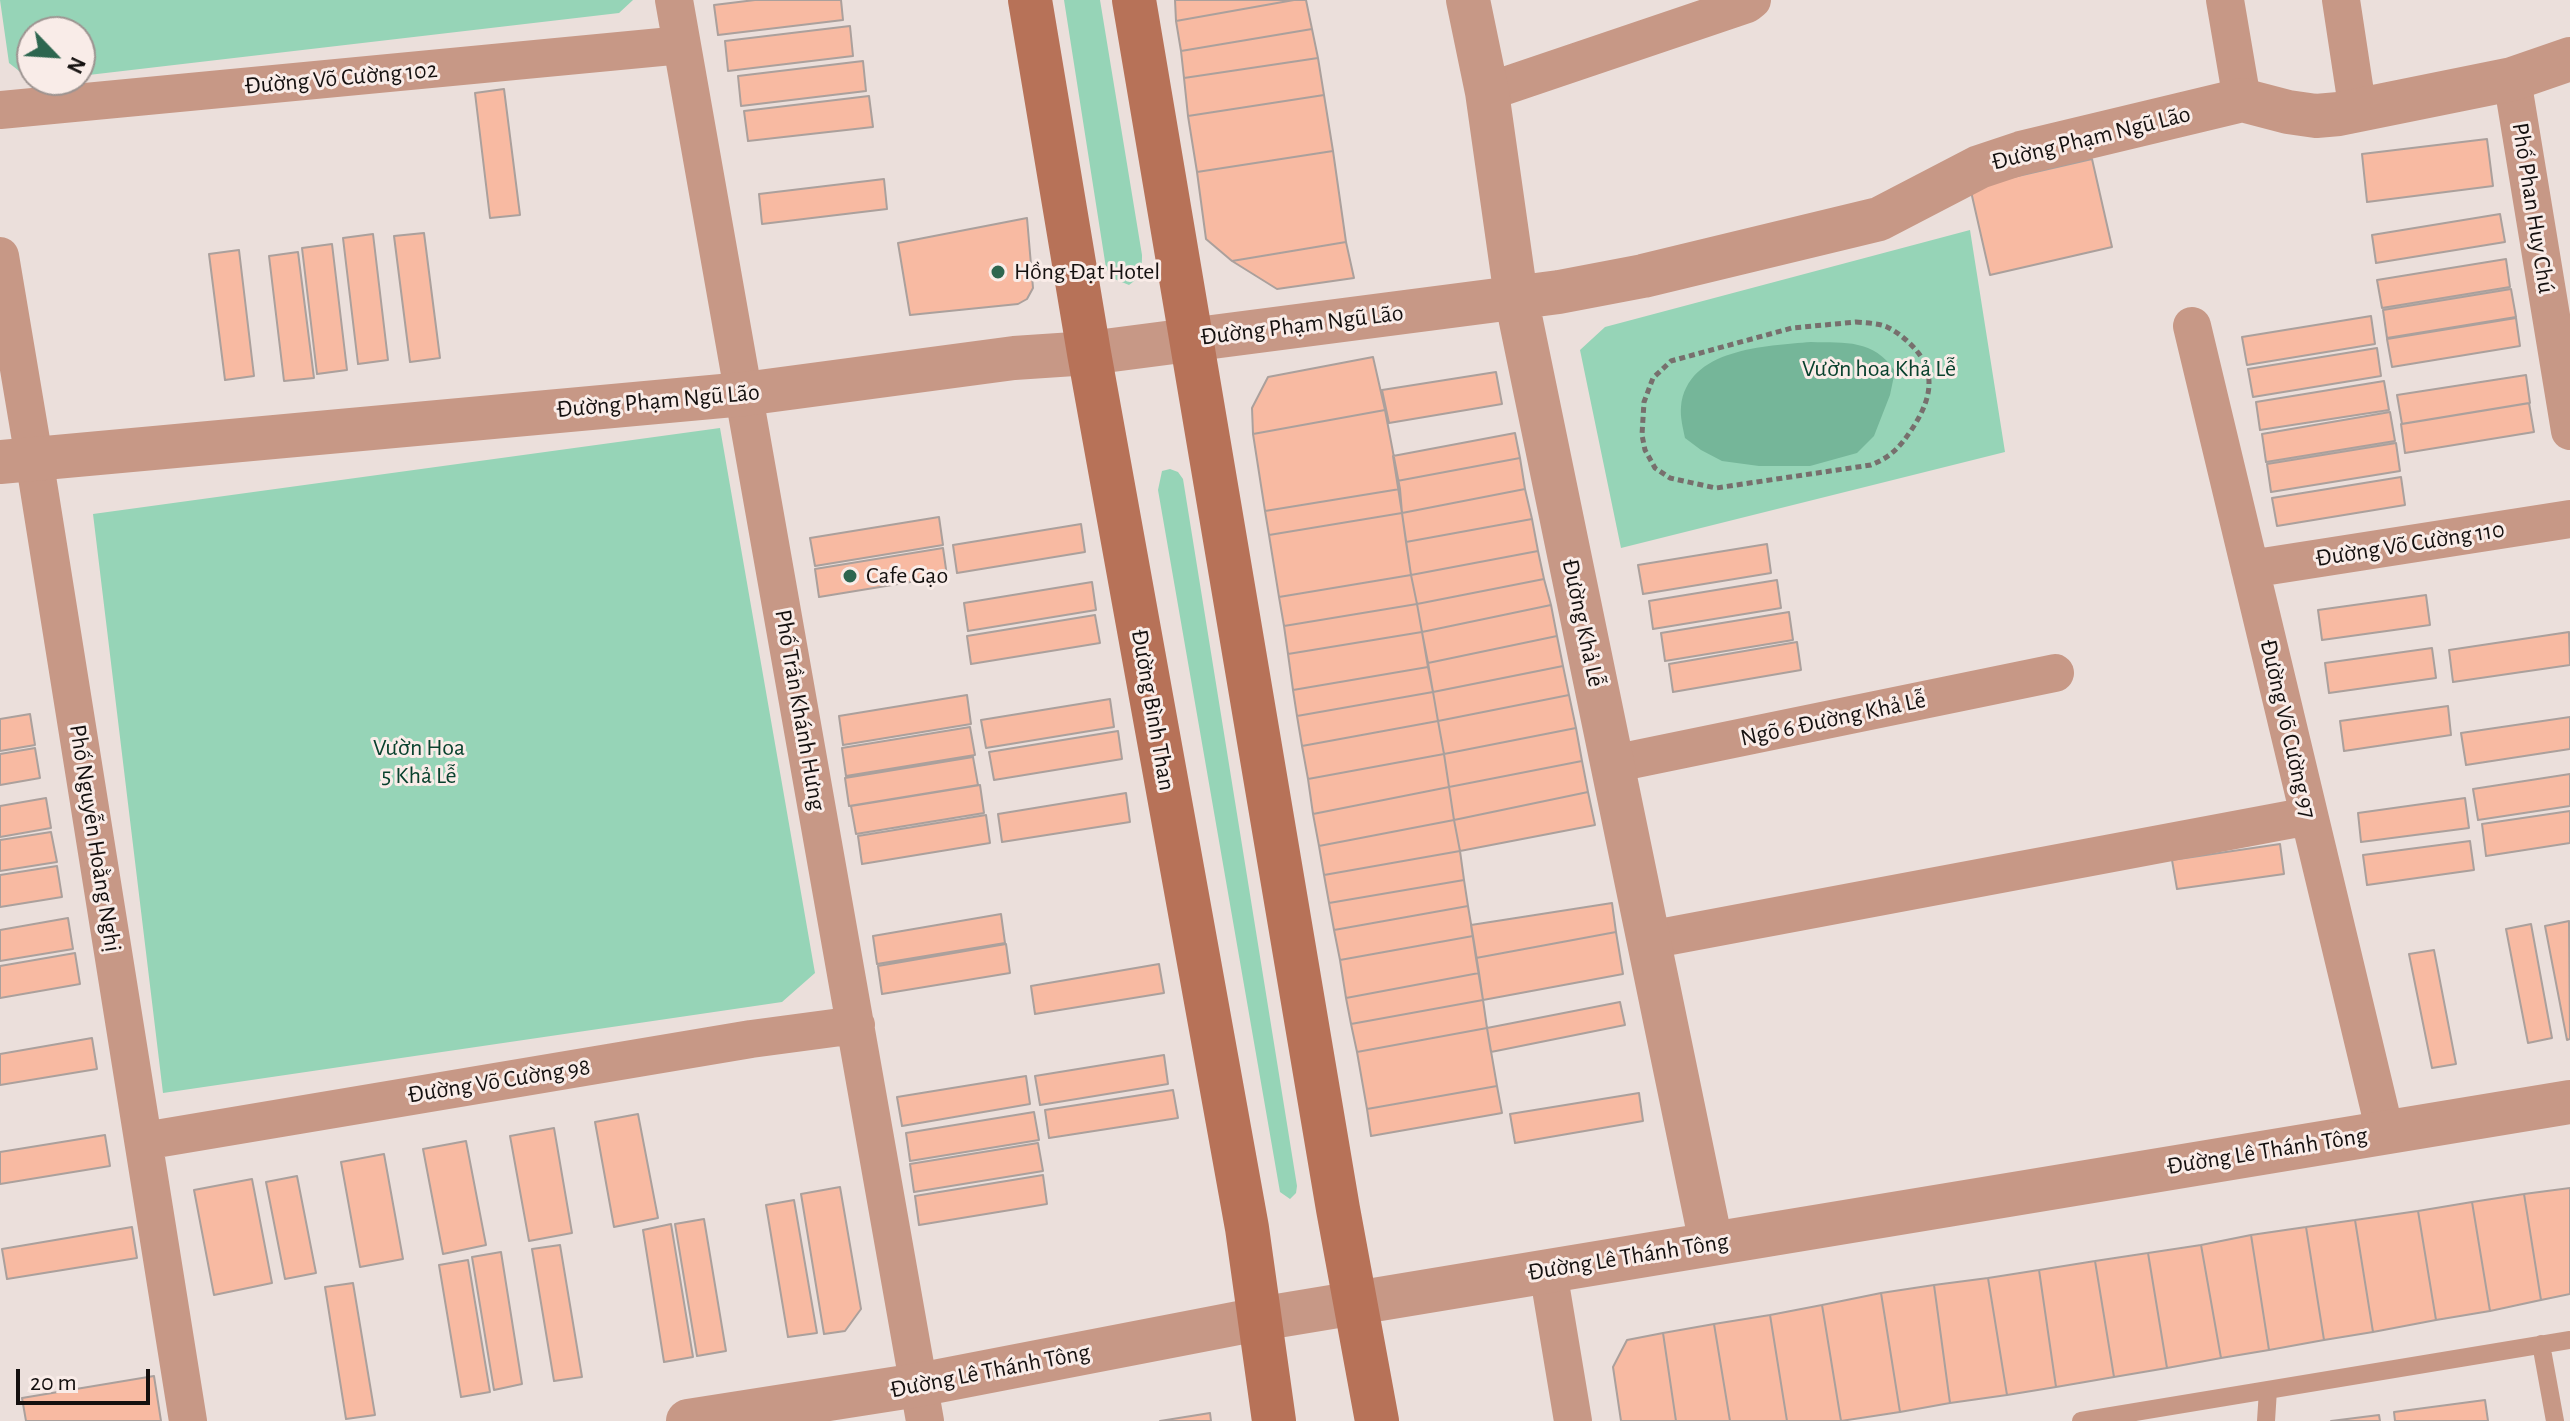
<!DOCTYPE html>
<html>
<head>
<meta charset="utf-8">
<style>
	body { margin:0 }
	#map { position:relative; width:2570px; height:1421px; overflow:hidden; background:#ebdfdb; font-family:"Alegreya Sans",sans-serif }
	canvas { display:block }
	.north { position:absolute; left:16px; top:16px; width:80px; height:80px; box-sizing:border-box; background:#f9ece8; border:2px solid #9d9491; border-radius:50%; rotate:115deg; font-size:22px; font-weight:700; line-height:32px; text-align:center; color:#14100f }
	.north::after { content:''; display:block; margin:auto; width:28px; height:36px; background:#2d664f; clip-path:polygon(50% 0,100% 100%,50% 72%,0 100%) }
	.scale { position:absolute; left:16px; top:1369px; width:134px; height:36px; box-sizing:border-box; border:4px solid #14100f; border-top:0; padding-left:10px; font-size:24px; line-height:28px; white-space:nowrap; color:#14100f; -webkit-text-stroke:6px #f9ece8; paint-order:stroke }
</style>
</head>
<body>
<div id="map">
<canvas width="2570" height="1421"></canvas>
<div class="north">N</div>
<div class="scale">20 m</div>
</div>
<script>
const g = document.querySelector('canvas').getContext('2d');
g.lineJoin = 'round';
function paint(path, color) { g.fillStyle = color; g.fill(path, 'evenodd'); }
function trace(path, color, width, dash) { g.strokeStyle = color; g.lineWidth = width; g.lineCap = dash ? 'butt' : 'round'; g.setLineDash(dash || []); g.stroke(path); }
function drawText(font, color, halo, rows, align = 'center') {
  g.font = font + ' "Alegreya Sans",sans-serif'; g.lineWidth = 6; g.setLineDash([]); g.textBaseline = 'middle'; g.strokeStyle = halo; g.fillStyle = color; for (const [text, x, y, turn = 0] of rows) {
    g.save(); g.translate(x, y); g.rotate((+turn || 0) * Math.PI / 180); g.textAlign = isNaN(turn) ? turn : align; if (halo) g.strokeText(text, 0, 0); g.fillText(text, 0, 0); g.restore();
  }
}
const green = new Path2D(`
	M0 0H633L619 13 80 76V32H32V80H50L33 82 9 63Z
	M1064 0H1100L1142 255C1142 269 1141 277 1129 285L1112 278 1106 268Z
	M1970 230 2005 452 1621 548 1580 350 1605 327Z
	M720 428 815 973 782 1002 163 1093 93 514Z
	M1170 469 1178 472 1183 479 1297 1186 1296 1193 1290 1199 1280 1192 1158 490 1162 471Z`);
const water = new Path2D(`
	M1811 342C1846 343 1873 339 1895 371L1890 395 1874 436 1857 453 1810 466H1759L1722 461 1701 450 1685 438C1683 428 1680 417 1681 407 1687 348 1766 346 1811 342Z`);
const building = new Path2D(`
	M755 0H841L843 20 718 35 714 5Z
	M1175 0H1294L1176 21Z
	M1294 0H1306L1312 29 1181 51 1176 21Z
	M850 26 853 56 728 71 725 41Z
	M1312 29 1318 58 1184 78 1181 51Z
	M1318 58 1324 95 1188 116 1184 78Z
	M863 61 866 91 741 106 738 76Z
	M504 89 520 215 490 218 475 93Z
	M1324 95 1333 151 1197 172 1188 116Z
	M869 96 873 127 748 141 744 111Z
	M2487 139 2493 186 2367 202 2362 154Z
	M1333 151 1346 242 1232 261 1206 239 1197 172Z
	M2092 159 2112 247 1990 275 1970 187Z
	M884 179 887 209 762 224 759 194Z
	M2500 214 2505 242 2376 263 2372 235Z
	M1027 218 1033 288 1027 299 1018 304 910 315 898 243Z
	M424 233 440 358 410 362 394 236Z
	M373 234 388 360 358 364 343 238Z
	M1346 242 1354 278 1277 289 1232 261Z
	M332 244 347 370 317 374 302 248Z
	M239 250 254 376 225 380 209 254Z
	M298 252 314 378 284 381 269 256Z
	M2506 259 2510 287 2382 308 2377 280Z
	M2511 289 2516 317 2387 338 2383 310Z
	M2371 316 2375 344 2247 365 2242 337Z
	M2516 318 2520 346 2392 367 2387 339Z
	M2377 348 2381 376 2253 397 2248 369Z
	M1373 357 1385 410 1253 434 1252 408 1268 377Z
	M1496 372 1502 404 1389 423 1382 390Z
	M2526 375 2530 403 2402 424 2397 395Z
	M2384 381 2389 410 2260 430 2256 402Z
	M2529 403 2534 432 2405 453 2401 424Z
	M1385 410 1400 489 1265 511 1253 434Z
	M2390 412 2395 441 2266 462 2262 434Z
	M1515 433 1520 458 1397 481 1393 456Z
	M2396 443 2400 471 2271 492 2267 464Z
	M1520 458 1525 489 1402 513 1397 481Z
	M2401 477 2405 505 2277 526 2272 498Z
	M1400 489 1402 513 1269 535 1265 511Z
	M1525 489 1532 519 1406 542 1402 513Z
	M1402 513 1411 575 1279 597 1269 535Z
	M939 517 943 545 815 566 810 538Z
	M1532 519 1538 551 1411 575 1406 542Z
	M1081 524 1085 552 957 573 953 545Z
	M1767 544 1771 573 1643 594 1638 565Z
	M943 548 947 576 819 597 815 569Z
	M1538 551 1544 579 1417 604 1411 575Z
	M1411 575 1417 604 1284 626 1279 597Z
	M1544 579 1551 605 1422 632 1417 604Z
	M1777 580 1781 608 1653 629 1649 601Z
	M1092 582 1096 610 968 631 964 603Z
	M2426 595 2430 625 2322 640 2318 610Z
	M1417 604 1422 632 1288 654 1284 626Z
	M1551 605 1557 636 1428 663 1422 632Z
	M1789 612 1793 640 1665 661 1661 633Z
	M1095 615 1100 643 971 664 967 636Z
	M1422 632 1428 667 1293 690 1288 654Z
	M2569 632 2570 665 2453 682 2449 650Z
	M1557 636 1563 666 1433 692 1428 663Z
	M1797 642 1801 670 1673 692 1669 664Z
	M2432 648 2436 678 2329 693 2325 663Z
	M1563 666 1569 695 1438 721 1433 692Z
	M1428 667 1433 692 1297 716 1293 690Z
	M1433 692 1438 721 1302 746 1297 716Z
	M967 695 971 724 843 745 839 716Z
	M1569 695 1576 728 1444 754 1438 721Z
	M1110 699 1114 727 986 748 981 720Z
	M2448 706 2451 735 2344 751 2340 721Z
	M30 714 35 745 0 751V719Z
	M2570 717V749L2466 765 2461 733Z
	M1438 721 1444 754 1308 779 1302 746Z
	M970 727 975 755 846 776 842 748Z
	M1576 728 1582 761 1449 787 1444 754Z
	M1118 731 1122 759 994 780 989 752Z
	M35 748 40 778 0 785V754Z
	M1444 754 1449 787 1313 814 1308 779Z
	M973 757 978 785 849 806 845 778Z
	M1582 761 1588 792 1454 820 1449 787Z
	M2570 774V806L2478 820 2473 789Z
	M980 785 984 813 856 834 851 806Z
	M1449 787 1454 820 1319 846 1313 814Z
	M1588 792 1595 825 1460 851 1454 820Z
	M1126 793 1130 822 1002 842 998 814Z
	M46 798 51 828 0 837V806Z
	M2465 798 2469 828 2361 842 2358 813Z
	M2570 811V843L2486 856 2482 824Z
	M986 815 990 843 862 864 858 836Z
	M1454 820 1460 851 1324 875 1319 846Z
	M51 832 57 862 0 871V840Z
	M2470 841 2474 870 2367 885 2363 855Z
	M2280 844 2284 874 2177 889 2172 860Z
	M1460 851 1464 880 1329 903 1324 875Z
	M57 866 62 897 0 907V875Z
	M1464 880 1468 906 1334 930 1329 903Z
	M1612 903 1616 932 1476 958 1471 925Z
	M1468 906 1473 936 1340 960 1334 930Z
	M1001 914 1005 943 877 964 873 936Z
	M68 918 73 949 0 961V930Z
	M2569 921 2570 1039 2567 1040 2545 926Z
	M2531 924 2552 1038 2528 1043 2506 929Z
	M1616 932 1623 974 1483 1000 1476 958Z
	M1473 936 1479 973 1346 998 1340 960Z
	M1006 944 1010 973 882 994 878 966Z
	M2434 950 2456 1064 2432 1068 2409 954Z
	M75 953 80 984 0 998V966Z
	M1159 964 1164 993 1035 1014 1031 986Z
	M1479 973 1483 1000 1351 1024 1346 998Z
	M1483 1000 1487 1028 1357 1052 1351 1024Z
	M1620 1002 1625 1025 1491 1052 1487 1028Z
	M1487 1028 1497 1086 1367 1109 1357 1052Z
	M92 1038 97 1069 0 1085V1054Z
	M1164 1055 1168 1084 1040 1105 1035 1076Z
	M1026 1076 1030 1104 902 1126 897 1097Z
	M1497 1086 1502 1113 1371 1136 1367 1109Z
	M1173 1090 1178 1118 1049 1138 1045 1110Z
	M1639 1093 1643 1121 1515 1143 1510 1114Z
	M1034 1112 1039 1140 910 1161 906 1133Z
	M638 1114 658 1218 614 1227 595 1122Z
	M554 1128 572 1233 529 1241 510 1136Z
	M105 1135 110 1166 0 1184V1152Z
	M466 1141 486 1245 443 1254 423 1149Z
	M1038 1143 1043 1171 914 1192 910 1164Z
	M384 1154 403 1259 360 1267 341 1162Z
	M1043 1175 1047 1204 919 1225 915 1196Z
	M297 1176 316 1273 285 1279 266 1182Z
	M252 1179 272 1283 214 1295 194 1190Z
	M840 1187 861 1309 845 1331 824 1334 801 1194Z
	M2570 1188V1294L2541 1300 2524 1194Z
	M2524 1194 2541 1300 2490 1311 2472 1202Z
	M794 1200 817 1333 788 1337 766 1205Z
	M2472 1202 2490 1311 2436 1320 2418 1211Z
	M2418 1211 2436 1320 2373 1332 2355 1220Z
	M704 1219 726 1351 697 1356 675 1224Z
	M2355 1220 2373 1332 2324 1340 2306 1227Z
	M671 1224 693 1357 664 1362 643 1230Z
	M132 1227 137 1258 7 1279 2 1249Z
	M2306 1227 2324 1340 2269 1350 2251 1235Z
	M2251 1235 2269 1350 2221 1358 2201 1245Z
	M560 1245 582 1377 554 1381 532 1249Z
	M2201 1245 2221 1358 2167 1368 2148 1253Z
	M501 1252 522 1384 494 1390 472 1257Z
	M2148 1253 2167 1368 2114 1377 2095 1261Z
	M468 1260 490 1392 461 1397 439 1265Z
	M2095 1261 2114 1377 2056 1387 2039 1270Z
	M2039 1270 2056 1387 2007 1395 1988 1278Z
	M1988 1278 2007 1395 1950 1403 1934 1285Z
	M353 1283 375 1415 346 1419 325 1287Z
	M1934 1285 1950 1403 1900 1412 1881 1293Z
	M1881 1293 1900 1412 1841 1421 1822 1305Z
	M1822 1305 1841 1421H1787L1770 1315Z
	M1770 1315 1787 1421H1730L1714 1324Z
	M1714 1324 1730 1421H1676L1663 1333Z
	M1663 1333 1676 1421H1621L1613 1367 1627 1340Z
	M154 1376 161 1421H26L22 1398Z
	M2485 1400 2488 1421H2395L2394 1412Z
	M1210 1413 1211 1421H1160Z
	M2379 1415 2380 1421H2331Z`);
const path = new Path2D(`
	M1856 322C1866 323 1878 323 1887 327 1898 332 1909 342 1916 350 1938 376 1929 403 1912 429 1900 447 1891 457 1871 465L1716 488 1670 478 1655 468 1645 450 1642 435 1644 402 1653 378 1671 361 1792 328Z`);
const service = new Path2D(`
	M2541 1344 2555 1421
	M2081 1421 2570 1340
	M2266 1421 2268 1390`);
const minor = new Path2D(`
	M674 0 925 1421
	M2225 0 2242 100
	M2341 0 2358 112
	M2512 79 2570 431
	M1487 92 1747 4 1752 0
	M0 110 682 45
	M0 256 34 458 188 1421
	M2192 326 2385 1132
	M2250 569 2570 519
	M1612 764 2055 673
	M1649 940 2309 816
	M144 1141 751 1039 856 1025
	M1548 1271 1573 1421`);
const tertiary = new Path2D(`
	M1468 0 1487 92 1516 297 1711 1243
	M0 462 744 394 1014 358 1089 353 1559 292 1643 276 1879 219 1979 167 2021 153 2242 100 2288 112 2316 116 2339 114 2512 79 2570 59
	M688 1421 918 1385 1259 1319 2570 1102`);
const secondary = new Path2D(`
	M1030 0 1089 353 1247 1228 1274 1421
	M1134 0 1338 1209 1377 1421`);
const markers = [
	[998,272,8,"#2d664f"],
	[850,576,8,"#2d664f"]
];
const streetNames = [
	["Đường Võ Cường 102",341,78,-5],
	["Đường Phạm Ngũ Lão",2091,138,-14],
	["Phố Phan Huy Chú",2533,208,81],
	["Đường Phạm Ngũ Lão",1302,325,-7],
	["Đường Phạm Ngũ Lão",658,401,-5],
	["Đường Võ Cường 110",2410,544,-9],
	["Đường Khả Lễ",1583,623,78],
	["Phố Trần Khánh Hưng",800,710,80],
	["Đường Bình Than",1153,710,80],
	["Ngõ 6 Đường Khả Lễ",1833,719,-12],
	["Đường Võ Cường 97",2288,729,77],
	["Phố Nguyễn Hoằng Nghị",95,838,81],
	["Đường Võ Cường 98",499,1081,-9],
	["Đường Lê Thánh Tông",2267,1151,-9],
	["Đường Lê Thánh Tông",1628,1257,-9],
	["Đường Lê Thánh Tông",990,1371,-11]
];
const poiNames = [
	["Hồng Đạt Hotel",1014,272],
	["Cafe Gạo",866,576]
];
const parkNames = [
	["Vườn hoa Khả Lễ",1879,369],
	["Vườn Hoa",419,748],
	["5 Khả Lễ",419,776]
];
paint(green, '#96d4b7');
paint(water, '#75b699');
paint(building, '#f8baa2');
trace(building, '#aba09c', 2);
trace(path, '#776f6d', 5, [6, 4]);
trace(service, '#c79886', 18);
trace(minor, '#c79886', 38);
trace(tertiary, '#c79886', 44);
trace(secondary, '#b77258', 44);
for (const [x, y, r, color] of markers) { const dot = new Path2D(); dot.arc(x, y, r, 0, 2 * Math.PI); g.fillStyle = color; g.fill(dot); trace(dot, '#f9ece8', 3); }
drawText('24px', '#14100f', '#f9ece8', streetNames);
drawText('24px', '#14100f', '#f9ece8', poiNames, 'left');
drawText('24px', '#08412d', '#f9ece8', parkNames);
</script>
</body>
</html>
